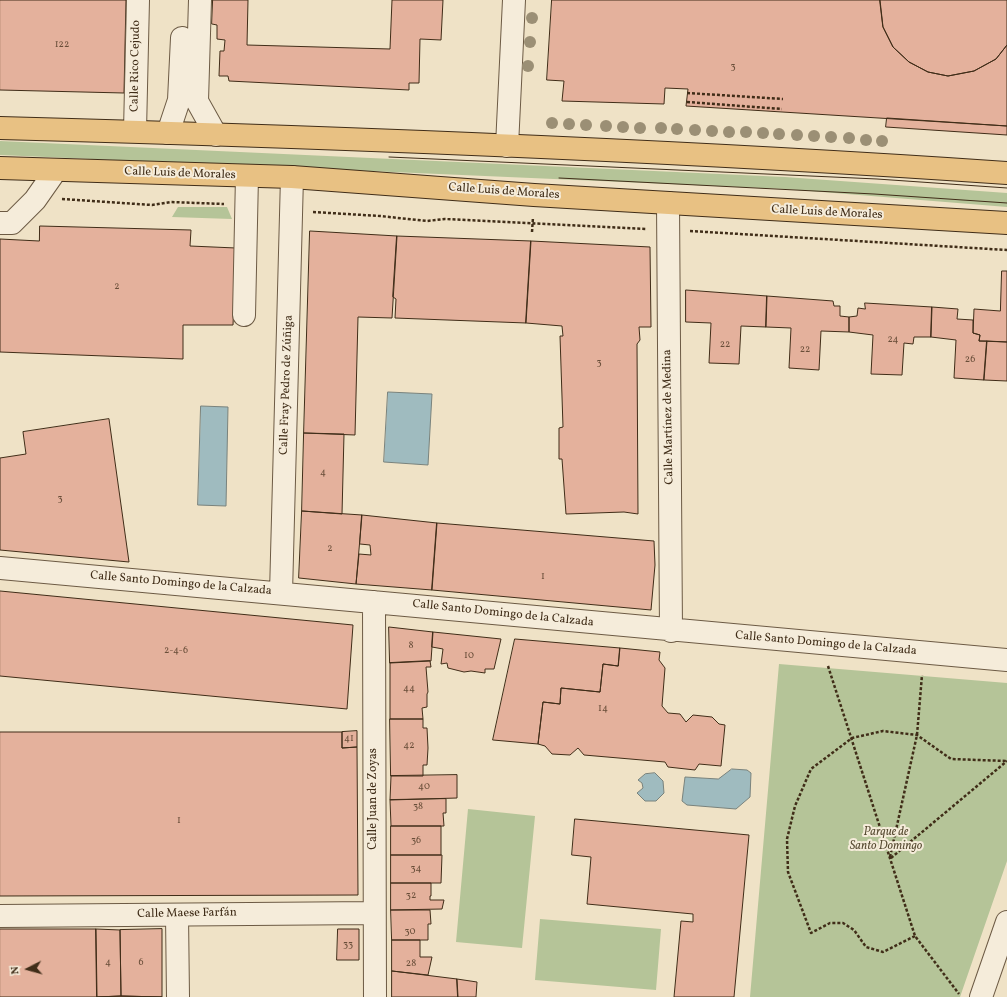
<!DOCTYPE html>
<html>
<head>
<meta charset="utf-8">
<style>
	body { margin:0 }
	#map { position:relative; width:1007px; height:997px; overflow:hidden; background:#efe2c6; font-family:Vollkorn,serif }
	canvas { display:block }
	.north { position:absolute; left:8px; top:949px; width:40px; height:40px; -webkit-text-stroke:3px #f5ecda; paint-order:stroke; rotate:264deg; font-size:11px; font-weight:700; line-height:16px; text-align:center; color:#402d18 }
	.north::after { content:''; display:block; margin:auto; width:14px; height:18px; background:#402d18; clip-path:polygon(50% 0,100% 100%,50% 72%,0 100%) }
</style>
</head>
<body>
<div id="map">
<canvas width="1007" height="997"></canvas>
<div class="north">N</div>
</div>
<script>
const g = document.querySelector('canvas').getContext('2d');
g.lineJoin = 'round';
function paint(path, color) { g.fillStyle = color; g.fill(path, 'evenodd'); }
function trace(path, color, width, dash) { g.strokeStyle = color; g.lineWidth = width; g.lineCap = dash ? 'butt' : 'round'; g.setLineDash(dash || []); g.stroke(path); }
function drawText(font, color, halo, rows, align = 'center') {
  g.font = font + ' Vollkorn,serif'; g.lineWidth = 4; g.setLineDash([]); g.textBaseline = 'middle'; g.strokeStyle = halo; g.fillStyle = color; for (const [text, x, y, turn = 0] of rows) {
    g.save(); g.translate(x, y); g.rotate((+turn || 0) * Math.PI / 180); g.textAlign = isNaN(turn) ? turn : align; if (halo) g.strokeText(text, 0, 0); g.fillText(text, 0, 0); g.restore();
  }
}
const green = new Path2D(`
	M0 141 785 177 1007 193V207L785 189 0 155Z
	M178 207H227L232 219 172 217Z
	M779 664 1007 683V861L960 997H750Z
	M468 809 535 816 522 948 456 942Z
	M540 919 661 929 656 990 535 980Z`);
const water = new Path2D(`
	M388 392 432 394 428 465 384 462Z
	M201 406 228 407 226 506 198 505Z
	M732 769 747 770 751 773 750 797 736 809 687 805 682 801 685 777 718 779Z
	M655 773 663 781 664 793 656 801H645L637 793 643 788 642 783 638 780 645 774Z`);
const building = new Path2D(`
	M0 0H126L124 93 0 90Z
	M213 0H248L247 45 390 49 392 0H443L441 40 420 39 419 83H409V90L229 81 228 76H219L220 51H224L225 40 217 39V25L212 24Z
	M552 0H880L883 27 893 47 909 62 928 72 948 76 974 71 996 59 1007 45V126L686 106 688 89 665 88 664 104 562 101 564 81 547 80Z
	M880 0H1007V45L996 59 974 71 948 76 928 72 909 62 893 47 883 27Z
	M887 118 1007 126V135L886 127Z
	M40 226 191 230 190 246 236 248 233 325H183V359L0 352V239L39 241Z
	M310 231 397 236 392 318 358 317 355 435 304 433Z
	M397 236 531 241 526 323 395 318 396 299 393 297Z
	M531 241 650 247 651 327H639L640 340 637 344 638 514 624 512 566 514 562 459H559V428L563 427 560 336H563L562 326 526 323Z
	M1002 271H1007V342L979 341 980 335 973 333 974 309 1000 311Z
	M686 290 767 296 766 327 741 326 739 364 709 363 711 323 686 322Z
	M767 296 833 301 834 306H840V316L849 317V332L821 331 819 370 789 368 791 328 766 327Z
	M865 303 932 307 931 337H914L913 344 904 343 902 375 871 374 873 335 849 332V317L857 316 858 308 865 309Z
	M932 307 958 309 957 319 973 320V333L980 335 979 341H987L984 380 954 378 956 340 931 337Z
	M987 341 1007 342V381L984 380Z
	M109 419 129 562 0 550V458L26 454 23 432Z
	M304 433 344 434 342 514 302 511Z
	M302 511 362 515 356 584 299 578Z
	M362 515 437 523 432 590 356 584 359 554 371 555 370 545 360 544Z
	M437 523 654 541 655 565 651 610 432 590Z
	M0 591 353 625 347 709 0 676Z
	M389 627 433 632 431 661 390 663Z
	M433 632 501 639 494 669H485V673L471 671 464 672 448 668 447 663 441 664 443 649 432 647Z
	M515 639 620 648 618 666 603 664 600 692 561 688 560 704 543 702 538 744 493 740Z
	M620 648 660 652 659 660 665 668 662 706 668 713 680 714 686 722 693 715 712 717 719 724 725 725 721 766 699 764 695 770 668 767 665 762 584 755 578 748 570 755 552 754 545 746 538 744 543 702 560 704 561 688 600 692 603 664 618 666Z
	M430 661 431 667H426L428 692 427 694V707L422 708 423 719H390V663Z
	M390 719H423V728H427L428 748 427 765H423V776H391Z
	M357 731V747L342 748V732Z
	M0 732H342V748L357 747 358 895 0 896Z
	M457 775V798L390 800 391 776Z
	M446 799V813H443L444 826H391L390 800Z
	M575 819 749 835 734 997H674L681 921 693 922V914L587 904 591 857 572 855Z
	M391 826H441V855H391Z
	M391 855H442L441 883H391Z
	M391 883H431V896H430V900H444L442 909 391 910Z
	M391 910H430L431 924H428V940H392Z
	M0 929H96L97 997H0Z
	M96 929 120 930 121 996 97 997Z
	M162 929V997L121 996 120 930Z
	M338 929H359V960H337Z
	M392 940H420V957H432L428 975 392 971Z
	M392 971 457 979 458 997H392Z
	M457 979 477 982 476 997H458Z
	M121 996 162 997H97Z`);
const path = new Path2D(`
	M687 93 783 99
	M687 102 782 109
	M62 199 152 205 171 202 224 204
	M313 212 380 216 427 221 445 219 647 229
	M690 231 1007 250
	M532 232 533 217
	M828 666 915 936 959 994
	M890 857 917 735 922 675
	M891 858 1007 761
	M915 936 883 952 866 947 854 930 843 923H830L811 933 788 872 787 839 795 806 811 769 852 738 883 731 917 735 951 759 1007 761`);
const minor = new Path2D(`
	M200 0 197 101 216 135
	M135 131 138 0
	M168 133 179 100 182 38
	M507 146 514 0
	M668 203 671 631
	M0 223H12L35 200 56 170
	M244 315 247 176
	M0 568 1007 660
	M281 593 292 177
	M374 602 375 997
	M177 915 178 997
	M0 916 374 913
	M981 997 1007 922`);
const major = new Path2D(`
	M0 128C336 137 672 150 1007 173
	M0 168 292 177 534 195 1007 223`);
const tram = new Path2D(`
	M389 157 877 179 1007 188
	M559 178 874 194 1007 203`);
const trees = [
	[532,18],
	[530,42],
	[528,66],
	[552,123],
	[569,124],
	[586,125],
	[606,126],
	[623,127],
	[640,128],
	[661,128],
	[677,129],
	[695,130],
	[712,131],
	[729,132],
	[746,132],
	[763,133],
	[779,134],
	[797,135],
	[814,136],
	[831,137],
	[849,138],
	[866,140],
	[882,141]
];
const numberNames = [
	["122",62,45],
	["3",733,67],
	["2",117,287],
	["24",893,340],
	["22",725,345],
	["22",805,350],
	["26",970,360],
	["3",599,363],
	["4",323,473],
	["3",60,499],
	["2",330,549],
	["1",543,577],
	["8",411,646],
	["2-4-6",176,651],
	["10",469,656],
	["44",409,689],
	["14",603,709],
	["41",349,739],
	["42",409,746],
	["40",424,787],
	["38",418,807],
	["1",179,821],
	["36",416,841],
	["34",416,869],
	["32",411,896],
	["30",410,932],
	["33",348,945],
	["4",108,963],
	["6",141,963],
	["28",411,964]
];
const streetNames = [
	["Calle Rico Cejudo",136,66,-89],
	["Calle Luis de Morales",180,174,2],
	["Calle Luis de Morales",504,192,4],
	["Calle Luis de Morales",827,213,3],
	["Calle Fray Pedro de Zúñiga",287,385,-88],
	["Calle Martínez de Medina",669,417,-91],
	["Calle Santo Domingo de la Calzada",181,584,5],
	["Calle Santo Domingo de la Calzada",503,614,6],
	["Calle Santo Domingo de la Calzada",826,644,5],
	["Calle Juan de Zoyas",374,799,-90],
	["Calle Maese Farfán",187,914,-1]
];
const parkNames = [
	["Parque de",886,833],
	["Santo Domingo",886,847]
];
paint(green, '#b5c498');
paint(water, '#9fbbbf');
trace(water, '#79827c', 1);
paint(building, '#e4b19c');
trace(building, '#402d18', 1);
trace(minor, '#6c5a44', 24);
trace(major, '#402d18', 24);
trace(path, '#402d18', 2.5, [3, 2]);
trace(minor, '#f5ecda', 22);
trace(major, '#e8c183', 22);
trace(tram, '#402d18', 1);
g.fillStyle = '#9b8f75';
for (const [x, y] of trees) { g.beginPath(); g.arc(x, y, 6, 0, 2 * Math.PI); g.fill(); }
drawText('10px', '#694e39', null, numberNames);
drawText('12px', '#402d18', '#f5ecda', streetNames);
drawText('italic 12px', '#574b32', '#f5ecda', parkNames);
</script>
</body>
</html>
